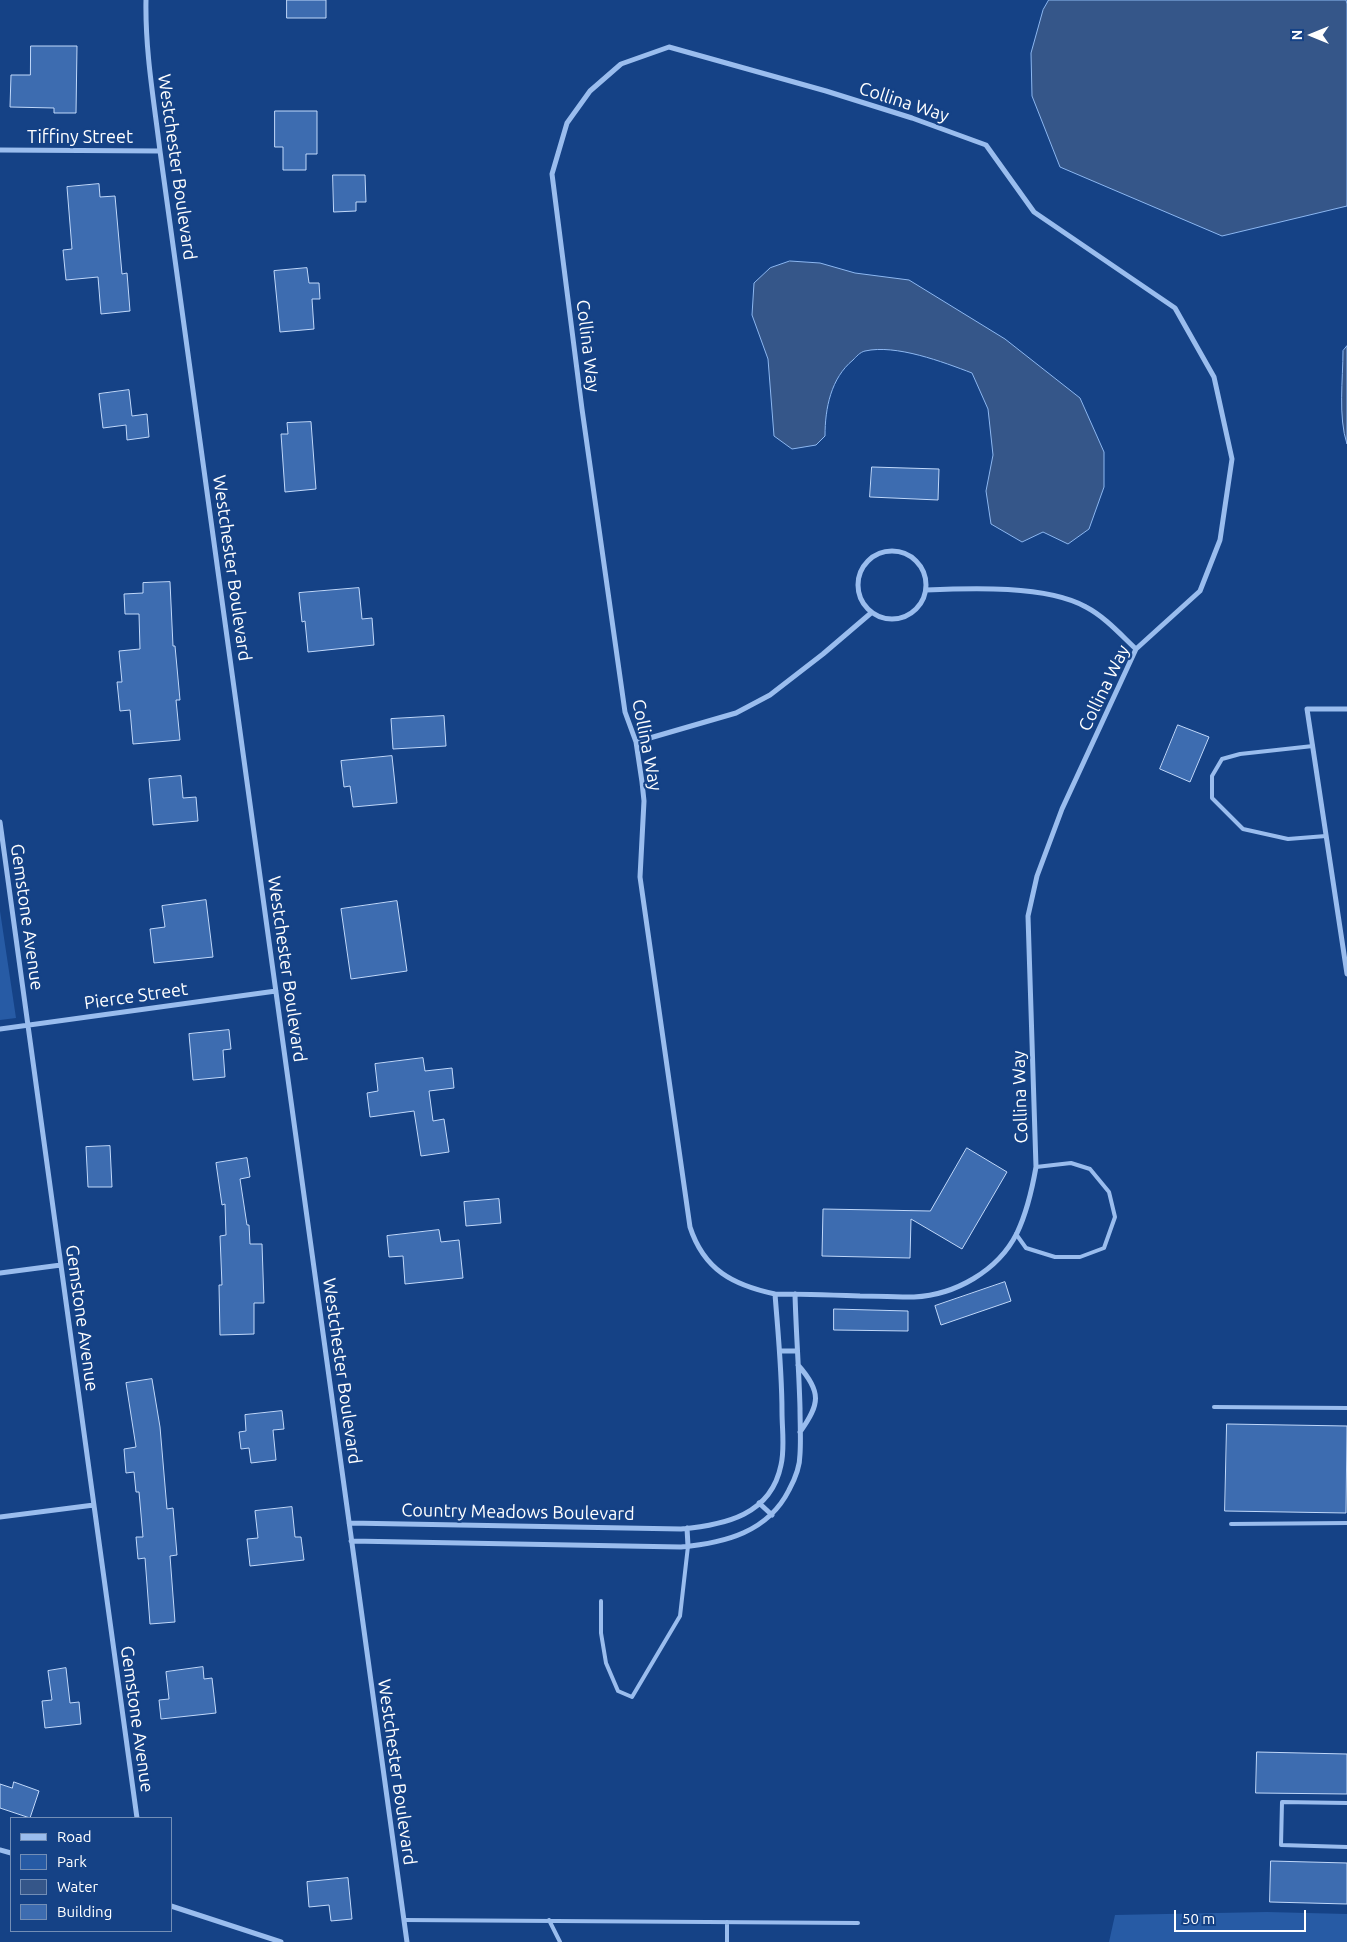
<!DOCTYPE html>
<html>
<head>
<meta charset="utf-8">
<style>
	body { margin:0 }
	#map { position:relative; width:1347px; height:1942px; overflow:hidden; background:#154286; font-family:Ubuntu,sans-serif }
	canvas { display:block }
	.legend { position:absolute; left:10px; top:1817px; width:162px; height:115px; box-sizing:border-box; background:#154286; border:1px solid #738eb6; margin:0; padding:6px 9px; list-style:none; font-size:15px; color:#fff }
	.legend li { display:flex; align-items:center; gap:10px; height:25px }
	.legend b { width:25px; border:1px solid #738eb6 }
	.north { position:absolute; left:1287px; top:10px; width:50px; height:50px; -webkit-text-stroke:4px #154286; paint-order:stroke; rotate:270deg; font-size:14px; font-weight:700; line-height:20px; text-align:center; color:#fff }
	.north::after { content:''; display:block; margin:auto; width:18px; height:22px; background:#fff; clip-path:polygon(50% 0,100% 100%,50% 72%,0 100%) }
	.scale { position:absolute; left:1174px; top:1910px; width:132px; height:22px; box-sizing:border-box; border:2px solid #fff; border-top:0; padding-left:6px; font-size:15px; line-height:18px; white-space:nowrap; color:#fff; -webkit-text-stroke:4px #154286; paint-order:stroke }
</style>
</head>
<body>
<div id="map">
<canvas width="1347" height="1942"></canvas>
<ul class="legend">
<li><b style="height:6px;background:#9abdee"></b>Road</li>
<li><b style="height:14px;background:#275ba5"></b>Park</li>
<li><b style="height:14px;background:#355689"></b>Water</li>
<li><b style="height:14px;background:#3d6cb0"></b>Building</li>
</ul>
<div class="north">N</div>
<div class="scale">50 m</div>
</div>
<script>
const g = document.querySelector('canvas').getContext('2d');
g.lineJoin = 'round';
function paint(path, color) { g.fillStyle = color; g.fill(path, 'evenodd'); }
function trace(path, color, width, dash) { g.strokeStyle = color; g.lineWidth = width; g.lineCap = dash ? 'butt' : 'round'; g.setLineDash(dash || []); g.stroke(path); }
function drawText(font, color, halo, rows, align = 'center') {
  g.font = font + ' Ubuntu,sans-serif'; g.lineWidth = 4.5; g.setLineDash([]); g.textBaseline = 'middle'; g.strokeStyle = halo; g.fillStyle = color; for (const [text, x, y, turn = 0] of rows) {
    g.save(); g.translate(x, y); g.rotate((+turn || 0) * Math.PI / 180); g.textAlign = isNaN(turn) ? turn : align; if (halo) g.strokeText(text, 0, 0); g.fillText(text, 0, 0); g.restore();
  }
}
const green = new Path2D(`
	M0 911 16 1018 0 1020Z
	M1267 1912 1347 1914V1942H1109L1115 1915Z`);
const water = new Path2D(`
	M1049 0H1346L1347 4V206L1222 236 1060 167 1032 96 1031 53 1043 10Z
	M790 261 820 263 855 273 909 280 1005 339 1080 398 1104 452V487L1089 529 1068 544 1043 532 1022 542 991 524 986 491 993 455 988 409 972 373C943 362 896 344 865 351 860 352 856 357 853 360 831 378 825 408 825 436L816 445 792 449 774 436 768 359 752 315 754 283 770 268Z
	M1347 346V444C1338 417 1343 379 1343 351Z`);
const building = new Path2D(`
	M287 0H326V18H287Z
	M31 46H77L76 113H54V108L10 107 11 75H30Z
	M275 111H317V154H306V170H283V147H275Z
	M333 175H365L366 202H356V211L334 212Z
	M99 184 100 197 115 196 122 274 127 273 130 311 101 314 98 277 66 280 63 250 72 249 67 187Z
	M307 268 309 283H319L320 299H312L314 329 280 332 274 271Z
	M129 390 132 416 147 414 149 437 127 440 126 425 103 428 99 394Z
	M311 422 316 489 285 492 281 434H288L287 423Z
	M872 467 939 469 938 500 870 497Z
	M170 582 173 646H175L180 700H176L180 740 133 744 130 710 120 711 117 682H122L119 651 140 649 139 614H125L124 594 143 593V583Z
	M359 588 362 619 372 618 374 645 308 652 305 621 302 622 299 593Z
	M444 716 446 746 393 749 391 719Z
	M1178 725 1209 737 1190 782 1160 769Z
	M392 756 397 803 353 807 350 786 344 787 341 761Z
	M181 776 183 798 196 797 198 821 153 825 149 779Z
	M206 900 213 957 154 963 150 929 165 927 162 906Z
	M397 901 407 971 351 979 341 909Z
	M229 1030 231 1049 223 1050 225 1077 193 1080 189 1034Z
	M423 1058 425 1071 452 1068 454 1088 429 1091 433 1121 444 1119 449 1152 421 1156 414 1111 370 1117 367 1093 378 1091 375 1064Z
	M110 1146 112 1187H88L86 1147Z
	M967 1148 1007 1172 962 1249 911 1219 910 1258 822 1256 823 1209 930 1211Z
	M247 1158 250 1177 240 1179 247 1225H249L250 1244H262L264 1303H254V1334L220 1335 219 1285H222L220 1236 226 1235 225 1204 222 1205 216 1163Z
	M499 1199 501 1223 466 1226 464 1202Z
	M439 1230 441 1242 459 1240 463 1278 405 1284 403 1256 389 1257 387 1236Z
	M1005 1282 1011 1301 941 1325 935 1306Z
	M834 1309 908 1311V1331L834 1330Z
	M152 1379 160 1427 167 1509 173 1508 177 1555 170 1556 175 1622 150 1624 145 1558 138 1559 136 1537H143L139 1492H136L134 1472 126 1473 124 1449 136 1447 126 1383Z
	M282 1411 284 1429 273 1430 276 1460 251 1463 249 1448 241 1449 239 1432 246 1431 245 1415Z
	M1227 1424 1347 1426 1346 1513 1225 1511Z
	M292 1507 295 1537H301L304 1560 250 1566 247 1539 258 1538 255 1511Z
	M203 1667 204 1679 212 1678 216 1713 161 1719 159 1700 169 1699 166 1672Z
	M66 1668 70 1703 79 1702 81 1724 45 1728 42 1701 52 1700 48 1671Z
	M1257 1752 1347 1754V1794L1256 1793Z
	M14 1782 39 1791 30 1818 0 1808V1784L12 1788Z
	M1271 1861 1347 1863V1904L1270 1902Z
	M348 1878 352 1919 331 1921 329 1905 309 1907 307 1882Z`);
const lane = new Path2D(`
	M1313 746 1240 754 1222 759 1212 776V798L1243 829 1288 839 1326 836
	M1016 1234 1026 1248 1055 1257H1080L1104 1248 1115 1217 1109 1192 1090 1169 1071 1163 1036 1167
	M1214 1407 1347 1408
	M1231 1524 1347 1523
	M601 1601V1633L606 1663 618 1691 632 1697 680 1616 688 1546
	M1347 1803 1282 1802 1281 1845 1347 1847
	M404 1920 858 1923
	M549 1920 560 1942
	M727 1942V1922`);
const street = new Path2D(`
	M146 0C145 51 154 101 160 151L407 1942
	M669 47 826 91 912 118 986 145 1034 212 1175 308 1214 377 1232 459 1220 540 1200 591 1136 649 1062 809 1037 876 1028 916 1036 1167C1032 1190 1027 1212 1017 1233 998 1271 955 1295 914 1297 896 1297 878 1296 860 1296 832 1295 804 1294 775 1294 733 1285 704 1270 690 1227L640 877 644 801 642 782 636 742 625 712 582 409 552 174 567 123 590 91 621 64Z
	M0 150 160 151
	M858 585a34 34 0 1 1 68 0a34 34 0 1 1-68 0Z
	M926 590C970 588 1047 585 1086 607 1105 617 1120 634 1136 649
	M1347 709H1307L1347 974
	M636 742 736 713 770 695 823 654 871 613
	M0 822 137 1818
	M0 1029 276 991
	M0 1273 61 1265
	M780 1351H797
	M798 1365C822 1392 820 1404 800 1432
	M759 1503 772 1515
	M0 1517 94 1505
	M349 1523 681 1529C725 1525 771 1515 781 1465 785 1448 782 1429 782 1412 782 1372 778 1333 775 1294
	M687 1528 688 1546
	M351 1541 681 1547C725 1543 768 1532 789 1490 795 1479 800 1466 800 1454 801 1439 800 1423 800 1408 799 1370 796 1332 795 1294
	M0 1850 11 1853
	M171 1906 281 1942`);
const streetNames = [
	["Collina Way",904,102,18],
	["Tiffiny Street",80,137],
	["Westchester Boulevard",177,167,82],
	["Collina Way",588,346,83],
	["Westchester Boulevard",232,568,82],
	["Collina Way",1104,688,-64],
	["Collina Way",647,745,79],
	["Gemstone Avenue",27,917,82],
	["Westchester Boulevard",287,969,82],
	["Pierce Street",136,996,-8],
	["Collina Way",1020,1097,-92],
	["Gemstone Avenue",82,1318,82],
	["Westchester Boulevard",342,1371,82],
	["Country Meadows Boulevard",518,1512,1],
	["Gemstone Avenue",137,1719,82],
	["Westchester Boulevard",397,1772,82]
];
paint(green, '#275ba5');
paint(water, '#355689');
trace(water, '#8cb7f1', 1);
paint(building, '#3d6cb0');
trace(building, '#c0d8fa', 1);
trace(lane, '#9abdee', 4);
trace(street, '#9abdee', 5);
drawText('18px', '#fff', '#154286', streetNames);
</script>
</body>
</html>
